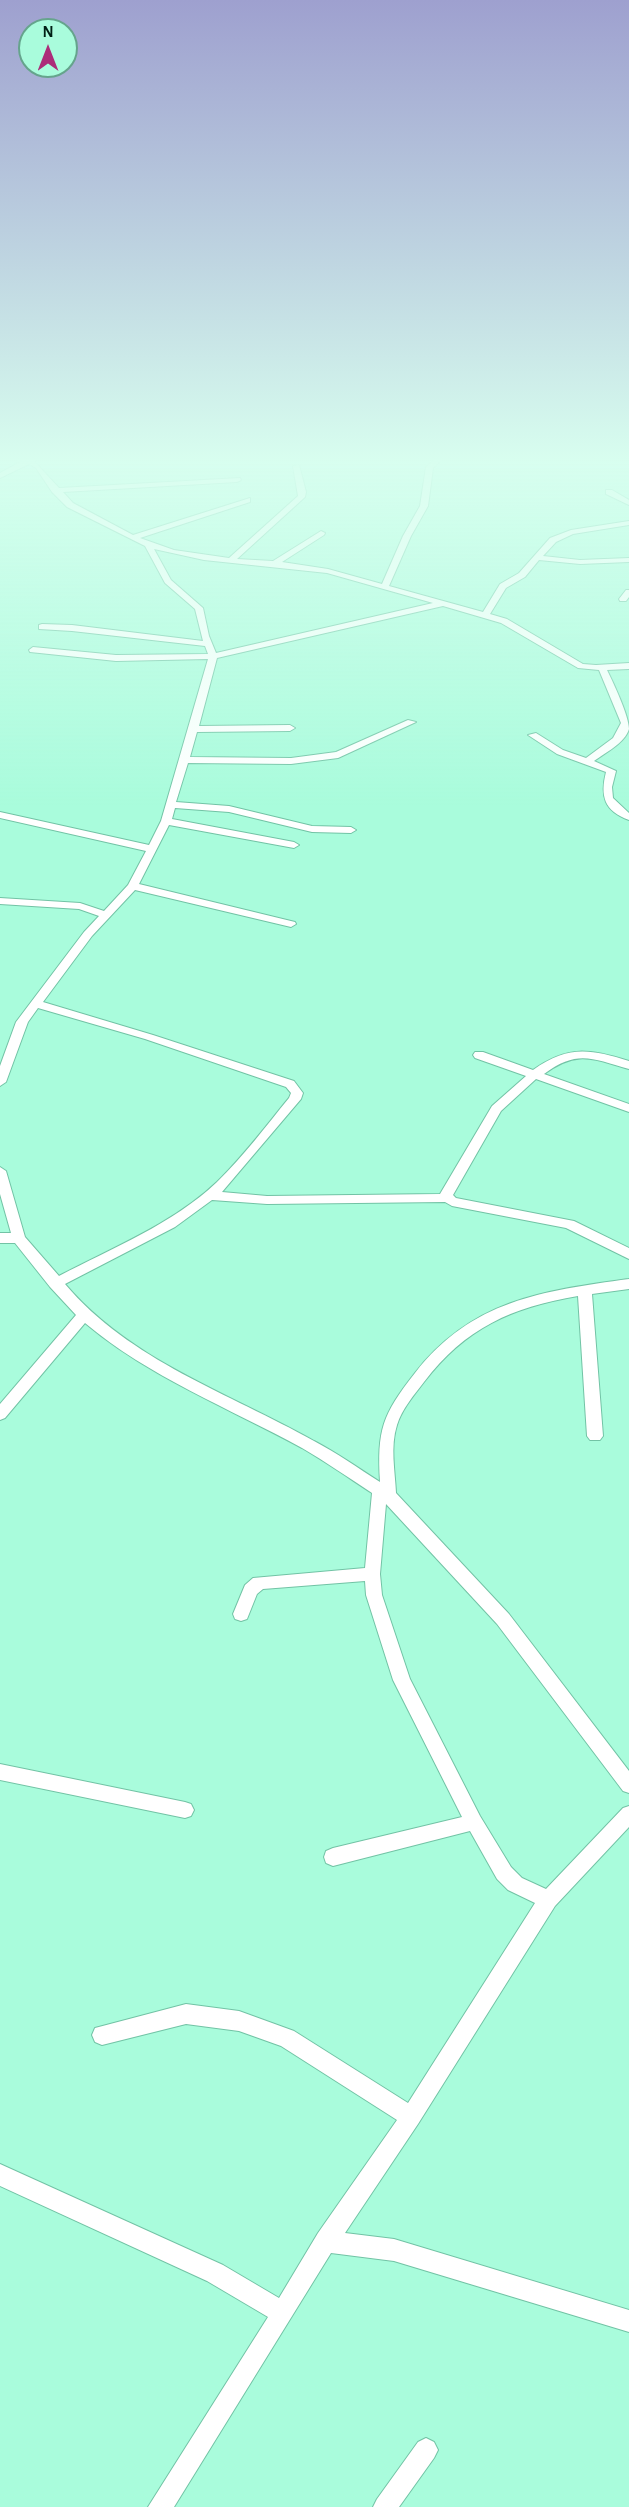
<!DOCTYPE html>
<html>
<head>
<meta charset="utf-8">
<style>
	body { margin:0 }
	#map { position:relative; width:629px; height:2507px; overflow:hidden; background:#a9fcdc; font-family:"Alegreya Sans",sans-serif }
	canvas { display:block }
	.north { position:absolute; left:18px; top:18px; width:60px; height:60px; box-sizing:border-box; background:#a9fcdc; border:2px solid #65a48c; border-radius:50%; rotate:0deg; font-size:16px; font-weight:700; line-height:24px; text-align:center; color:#002015 }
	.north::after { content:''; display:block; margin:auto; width:21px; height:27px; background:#ac2c79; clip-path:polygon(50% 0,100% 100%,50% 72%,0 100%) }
</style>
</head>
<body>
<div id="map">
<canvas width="629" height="2507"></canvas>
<div class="north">N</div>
</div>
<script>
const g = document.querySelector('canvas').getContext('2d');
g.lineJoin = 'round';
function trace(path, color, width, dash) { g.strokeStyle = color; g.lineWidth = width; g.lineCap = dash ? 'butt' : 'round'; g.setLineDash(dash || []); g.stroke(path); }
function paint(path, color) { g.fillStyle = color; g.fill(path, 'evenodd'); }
const minor = new Path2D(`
	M0 456 32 459 59 488 240 478 241 480 237 482 63 492 73 503 133 535 250 498V502L140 538 174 550 229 558 298 496 293 466 299 465 306 492 305 497 237 559 273 561 321 531 325 533 324 535 282 562 328 569 382 584 403 536 420 506 426 467 438 456H445L433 468 428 506 411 536 389 586 483 612 500 584 519 573 550 538 571 530 629 521V525L573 534 556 542 543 556 580 560 629 558V562L580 564 539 560 525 577 506 588 490 614 507 619 583 664 596 665 629 663V669L607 670C613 682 629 716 629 729 625 743 605 753 594 761L616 771 612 787 613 798 629 813V820C604 811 600 796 606 772L557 754 528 735 536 733 563 750 586 758 613 738 621 723 599 670 578 668 501 623 443 606 217 658 199 726 290 725 295 728 290 731 197 732 190 757 291 758 336 752 408 720 416 722 338 758 291 764 188 763 176 802 229 806 312 826 351 827 356 830 351 833 312 832 229 812 175 808 172 819 294 842 299 845 294 848 169 825 139 884 295 922 296 924 291 927 135 890 92 936 43 1002 153 1035 294 1081 303 1093 301 1099 222 1192 267 1196 440 1194 492 1106 526 1076 475 1058 473 1055 475 1052H483L533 1070C568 1045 590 1049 629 1061V1069C592 1059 578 1049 544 1074L629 1104V1112L536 1079 501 1111 453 1195 456 1198 574 1221 629 1248V1259L566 1228 452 1206 445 1202 267 1204 212 1200 175 1227 65 1284C130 1361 229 1393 314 1441 337 1453 358 1468 380 1482 377 1430 382 1415 415 1373 472 1300 542 1291 629 1279V1289L592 1294 603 1436 600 1440H590L587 1436 578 1296C512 1307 465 1328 424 1382 414 1395 402 1409 397 1425 390 1447 395 1471 396 1493L509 1614 629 1771V1793L623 1791 497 1624 386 1504 380 1574 382 1595 410 1679 480 1816 511 1867 522 1878 546 1889 623 1808 629 1806V1827L555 1906 418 2124 345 2233 394 2239 629 2310V2332L394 2261 331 2253 174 2507H148L268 2317 207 2281 0 2186V2164L223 2265 279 2298 318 2233 397 2120 281 2046 239 2031 186 2024 102 2045 95 2042 92 2035 95 2028 186 2004 239 2011 294 2031 408 2103 535 1903 508 1890 497 1879 470 1831 333 1866 326 1863 324 1857 326 1851 333 1848 462 1817 393 1680 366 1595 365 1581 263 1589 257 1594 247 1619 241 1621 235 1619 233 1614 245 1585 253 1578 365 1568 372 1493C349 1478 326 1462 302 1448 229 1408 149 1377 85 1323L5 1418 0 1420V1404L76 1315 50 1287 15 1243H0V1233H11L0 1194V1167L6 1171 25 1237 59 1276C112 1248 173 1224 217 1182 243 1157 266 1126 289 1098L291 1093 286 1087 145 1039 38 1008 28 1022 6 1082 0 1086V1066L16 1022 84 932 99 916 79 909 0 904V898L80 903 104 911 128 885 146 851 0 818V812L149 845 161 821 208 659 116 661 30 652 29 650 33 647 116 655 208 654 205 646 72 631 39 629V625L42 624 72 625 203 641 195 609 165 583 145 546 67 507 52 492 36 468 29 464 0 478V473L22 461ZM154 549 204 560 327 573 433 603 216 653 209 636 203 608 171 580Z
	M606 490H612L629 500V505L606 494Z
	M626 590H629V597L626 601H620L619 599Z
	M0 1764 185 1802 191 1804 194 1810 191 1816 185 1818 0 1780Z
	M426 2438 434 2442 438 2450 434 2458 399 2507H373L377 2499 418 2442Z`);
trace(minor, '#72c3a5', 2);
paint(minor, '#fff');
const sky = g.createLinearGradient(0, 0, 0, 807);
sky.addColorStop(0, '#9ea0cf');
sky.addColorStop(0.57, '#d8feef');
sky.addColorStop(1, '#d8feef00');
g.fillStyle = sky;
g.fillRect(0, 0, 629, 807);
</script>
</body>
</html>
